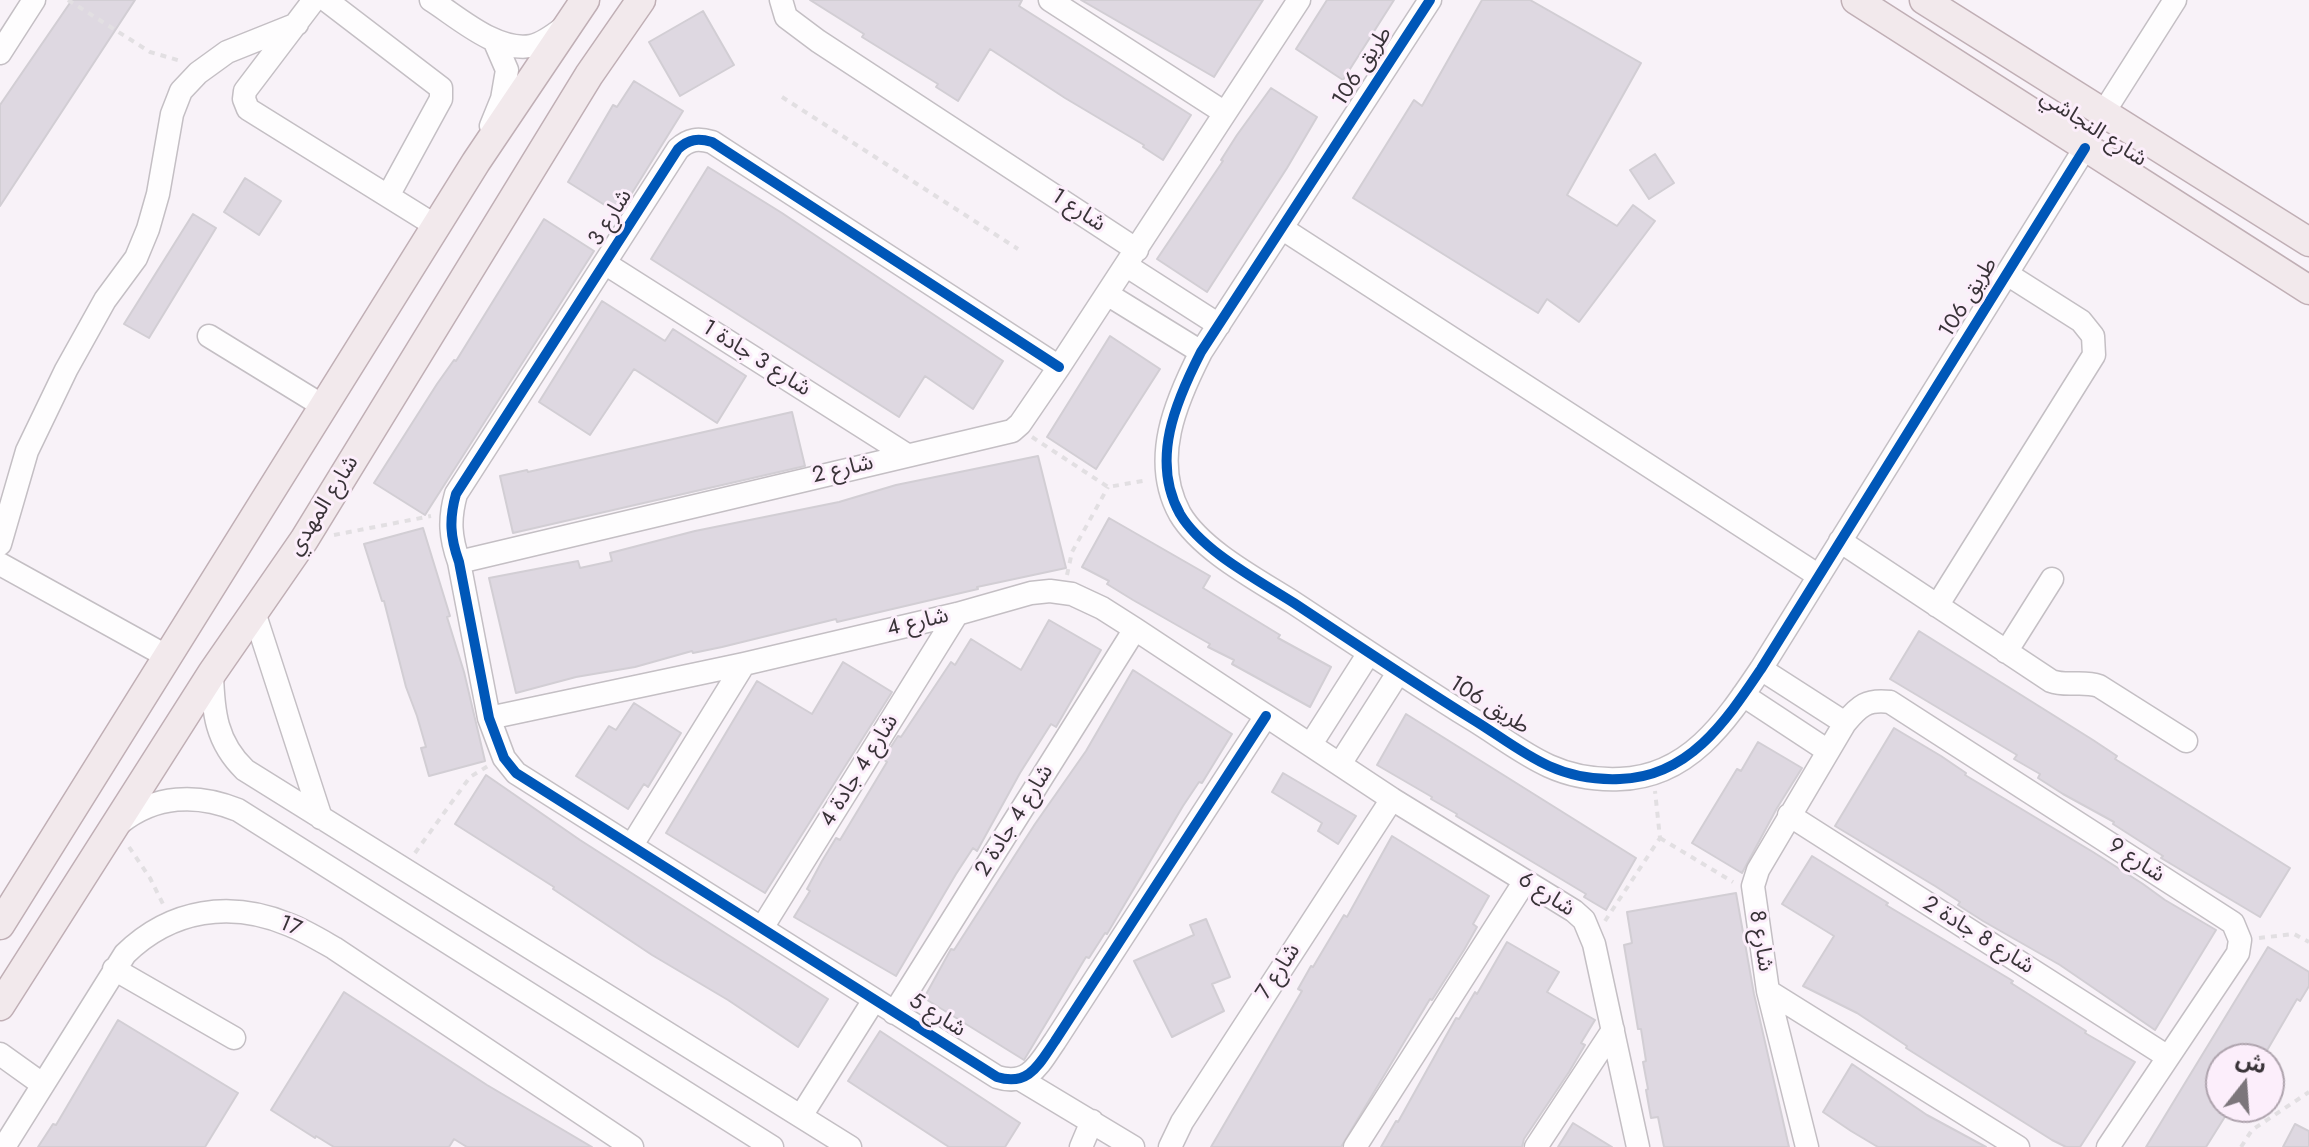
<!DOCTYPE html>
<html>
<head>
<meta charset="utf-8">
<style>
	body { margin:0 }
	#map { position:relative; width:2309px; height:1147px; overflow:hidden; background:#f8f2f8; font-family:Jost,"Noto Sans Arabic",sans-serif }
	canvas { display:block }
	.north { position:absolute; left:2205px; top:1043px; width:80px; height:80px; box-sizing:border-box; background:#fceefb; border:2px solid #aea3ad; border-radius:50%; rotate:17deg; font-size:22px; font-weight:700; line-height:32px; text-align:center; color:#393338 }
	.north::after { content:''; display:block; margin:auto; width:28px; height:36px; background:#7c767b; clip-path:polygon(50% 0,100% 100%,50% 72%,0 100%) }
</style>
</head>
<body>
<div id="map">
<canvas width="2309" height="1147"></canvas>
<div class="north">ش</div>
</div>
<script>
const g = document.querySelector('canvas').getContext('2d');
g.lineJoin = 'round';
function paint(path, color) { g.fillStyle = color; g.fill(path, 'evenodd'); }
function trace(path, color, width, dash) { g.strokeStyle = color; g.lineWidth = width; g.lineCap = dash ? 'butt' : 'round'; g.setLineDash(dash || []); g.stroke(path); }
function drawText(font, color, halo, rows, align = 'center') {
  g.font = font + ' Jost,"Noto Sans Arabic",sans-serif'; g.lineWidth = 6; g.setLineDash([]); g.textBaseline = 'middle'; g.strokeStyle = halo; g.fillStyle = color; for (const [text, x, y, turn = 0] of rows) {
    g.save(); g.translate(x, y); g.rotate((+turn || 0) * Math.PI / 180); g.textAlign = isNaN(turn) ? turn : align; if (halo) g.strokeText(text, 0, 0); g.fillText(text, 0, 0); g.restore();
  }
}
const building = new Path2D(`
	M72 0H135L0 206V105Z
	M810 0H1022L1019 6 1191 115 1163 160 1143 147 1144 145 1065 98 990 49 958 101 936 87 938 84 862 37 864 34Z
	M1081 0H1263L1214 77Z
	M1327 0H1394L1343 80 1296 49Z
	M1482 0H1530L1641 63 1567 195 1617 226 1633 205 1655 221 1579 322 1547 299 1538 313 1353 198 1414 100 1422 106Z
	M703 11 734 65 680 96 649 42Z
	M634 81 683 111 619 214 568 182 613 105 617 107Z
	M1271 88 1317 117 1287 168 1207 292 1157 259 1223 161 1221 160 1237 135Z
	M1655 154 1674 183 1649 199 1630 170Z
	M708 167 782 213 1003 361 973 409 925 376 899 417 651 259Z
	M245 178 281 201 259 235 224 212Z
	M193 214 216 228 149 338 124 324Z
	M544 219 594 251 425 515 374 483 437 384 454 360 456 361Z
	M602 301 665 341 673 329 746 376 717 423 634 369 590 435 539 402Z
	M1110 336 1160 369 1096 469 1047 437Z
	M792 412 805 466 513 533 500 476 527 470 528 472Z
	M1038 456 1066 568 977 587 978 589 837 622 836 619 722 647 693 653 692 651 635 667 576 677 516 693 489 578 578 561 580 568 612 561 610 553 695 531 839 502 896 485Z
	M1109 518 1210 576 1203 588 1280 635 1278 638 1331 667 1310 707 1232 664 1234 660 1208 647 1210 644 1133 600 1107 584 1109 581 1082 567Z
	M423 528 450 616 447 617 464 672 485 761 429 776 421 748 426 747 417 716 406 687 384 601H382L364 544Z
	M1049 620 1101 650 1056 727 1051 724 1020 773 977 851 973 848 956 874 896 976 794 917 810 891 807 889 822 861 836 838 840 840 887 762 883 759 898 736 901 737 951 662 955 665 971 639 1021 670Z
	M1919 631 2093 740 2117 756 2115 759 2290 868 2260 917 2161 858 2163 856 2113 824 2114 822 2063 794 2038 778 2040 774 2014 759 2017 755 1890 679Z
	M843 662 892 692 765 893 666 833 757 681 812 714Z
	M1133 670 1232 734 1202 783 1199 782 1183 806 1107 934 1105 933 1089 958 1086 957 1024 1060 924 998 951 949 954 950 1035 824 1086 751Z
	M634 703 681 733 648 787 644 784 628 809 576 776 609 726 616 730Z
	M1406 714 1636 858 1606 910 1584 897 1586 894 1456 816 1457 814 1431 799 1432 797 1377 765Z
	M1894 728 1941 756 1966 773 1965 775 2093 852 2143 884 2165 900 2216 930 2155 1030 2060 965 1983 921 1958 905 1960 902 1935 886 1835 826Z
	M1758 742 1802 768 1777 808 1742 873 1692 843 1737 769 1741 771Z
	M1283 773 1356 816 1338 844 1318 831 1322 823 1272 792Z
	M486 775 580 840 828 999 798 1047 728 1000 652 955 553 889 554 887 455 824Z
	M1392 836 1489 896 1473 924 1477 927 1464 950 1432 1000 1430 999 1341 1147H1211L1302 991 1298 989 1311 966 1313 967 1344 915 1347 917Z
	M1812 856 1888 903 1886 905 2013 981 2011 983 2086 1031 2085 1033 2135 1062 2080 1147H2066L2052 1140 1906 1048 1907 1046 1857 1013 1803 986 1834 936 1782 904Z
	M1736 893 1754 994 1789 1147H1664L1658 1117 1651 1118 1646 1090 1648 1089 1643 1062 1646 1061 1641 1029H1638L1624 945 1632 943 1627 912Z
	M1206 919 1230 977 1212 984 1224 1011 1172 1037 1134 961 1194 935 1190 925Z
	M1507 942 1559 972 1547 992 1595 1020 1581 1043 1585 1045 1569 1072 1524 1139 1522 1147H1381L1396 1121 1398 1122 1456 1018 1459 1019 1475 992 1477 994Z
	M2268 947 2309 972V986L2300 1001 2297 999 2262 1059H2221V1107H2231L2206 1147H2146Z
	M344 992 487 1085 592 1147H467L454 1139 449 1147H334L316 1136 315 1138 271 1110Z
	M118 1020 238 1093 205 1147H38L53 1124 56 1125Z
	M880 1031 1020 1123 1005 1147H949L848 1081Z
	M1852 1064 1927 1115 1986 1147H1878L1851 1131 1823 1112Z
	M1573 1123 1612 1147H1558Z
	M2295 1124 2309 1131V1147H2283Z`);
const path = new Path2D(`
	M68 0 150 52 181 61
	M782 97 1018 249
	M1032 437 1108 487 1148 480
	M334 535 431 516
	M1067 575 1072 552 1108 487
	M1660 838 1733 882
	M129 847 150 878 163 904
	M415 853 470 777 488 766
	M1605 921 1660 838 1655 791
	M2259 938 2294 934 2309 942
	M2241 1147 2252 1130 2309 1092`);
const minor = new Path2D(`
	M314 0 245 91 244 99 248 109 436 226
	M326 0 441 88V99L388 196
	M431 0C458 17 496 52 531 46 542 44 554 35 563 28
	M781 0 786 17 818 41 1137 250
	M1050 0 1225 113
	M1430 0 1201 352C1176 401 1150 460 1180 514 1202 551 1258 580 1294 603 1353 642 1411 681 1472 719 1497 734 1522 754 1549 766 1571 776 1596 780 1620 779 1689 777 1726 721 1761 669L2085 148
	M0 53 34 0
	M2102 115 2175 0
	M491 126 502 99 507 70 494 40
	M1283 229 1819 576
	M606 264 907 455
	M1127 266 1219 325
	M1107 294 1201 352
	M209 336 323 406
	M1059 367 712 142C698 138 689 139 678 149L456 494C449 519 450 537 459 562L489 718 504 758 516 773 997 1077C1029 1087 1039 1064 1055 1041L1266 716
	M1840 541 2051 681C2067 687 2082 680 2099 686L2186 741
	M0 544 27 451 66 370 105 300 136 258 148 229 158 194 172 114 181 91 198 73 227 52 297 24
	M459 562 1012 431 1020 424 1059 367 1299 0
	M0 564 168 657
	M1937 606 2094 355 2093 336 2081 321 2007 274
	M254 612 321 818
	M2006 652 2052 579
	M1761 669 1845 723
	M212 673C213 712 216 742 245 770L850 1147
	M1743 695 1828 751
	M489 718 744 664 957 614 1031 593 1050 591 1072 594 1102 608 1135 629 1392 799 1574 911 1584 920 1594 944 1638 1147
	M1311 744 1369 653
	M1340 764 1398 673
	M1789 815 2168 1057
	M120 823C155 795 197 793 238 810L772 1147
	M632 845 744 664
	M762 928 957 614
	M114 969 234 1038
	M1768 991 2018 1147
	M894 1013 1135 629
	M0 1054 42 1084
	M1020 1079 1133 1147
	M801 1116 874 1000
	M4 1147 125 954C171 909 231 900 290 925 305 931 320 940 334 948L632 1147
	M1081 1147 1092 1121
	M1170 1147 1182 1122 1392 799
	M1355 1147 1525 881
	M1536 1147 1613 1030
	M1807 1147 1768 991 1753 886 1758 870 1845 723C1859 706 1867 699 1890 702L2233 923 2240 940 2238 953 2108 1147`);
const major = new Path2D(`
	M1856 0 2309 290
	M1924 0 2309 242
	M0 925 476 162 585 0
	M0 1006 212 673 304 540 589 75 641 0`);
const cycleway = new Path2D(`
	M1430 0 1201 352C1176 401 1150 460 1180 514 1202 551 1258 580 1294 603 1353 642 1411 681 1472 719 1497 734 1522 754 1549 766 1571 776 1596 780 1620 779 1689 777 1726 721 1761 669L2085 148
	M1059 367 712 142C698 138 689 139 678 149L456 494C449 519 450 537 459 562L489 718 504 758 516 773 997 1077C1029 1087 1039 1064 1055 1041L1266 716`);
const streetNames = [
	["طريق 106",1363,67,-57],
	["شارع النجاشي",2093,129,33],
	["شارع 1",1078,211,33],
	["شارع 3",611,218,-58],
	["طريق 106",1969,298,-58],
	["شارع 3 جادة 1",756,359,32],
	["شارع 2",843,470,-13],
	["شارع المهدي",324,506,-58],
	["شارع 4",918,623,-13],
	["طريق 106",1489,706,32],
	["شارع 4 جادة 4",860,771,-58],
	["شارع 4 جادة 2",1015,821,-58],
	["شارع 9",2136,861,33],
	["شارع 6",1546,895,33],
	["17",290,927,23],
	["شارع 8 جادة 2",1978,936,32],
	["شارع 8",1760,941,81],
	["شارع 7",1279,972,-57],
	["شارع 5",937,1016,32]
];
paint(building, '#ded8e1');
trace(building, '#d2ced4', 2);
trace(minor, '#c4bfc4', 25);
trace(major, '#c0afb5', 31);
trace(path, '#e2dfe2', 4, [6, 6]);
trace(minor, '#fefdfe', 22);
trace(major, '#f2e9ec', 28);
trace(cycleway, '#0057b8', 10);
drawText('22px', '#393338', '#fceefb', streetNames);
</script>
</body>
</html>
